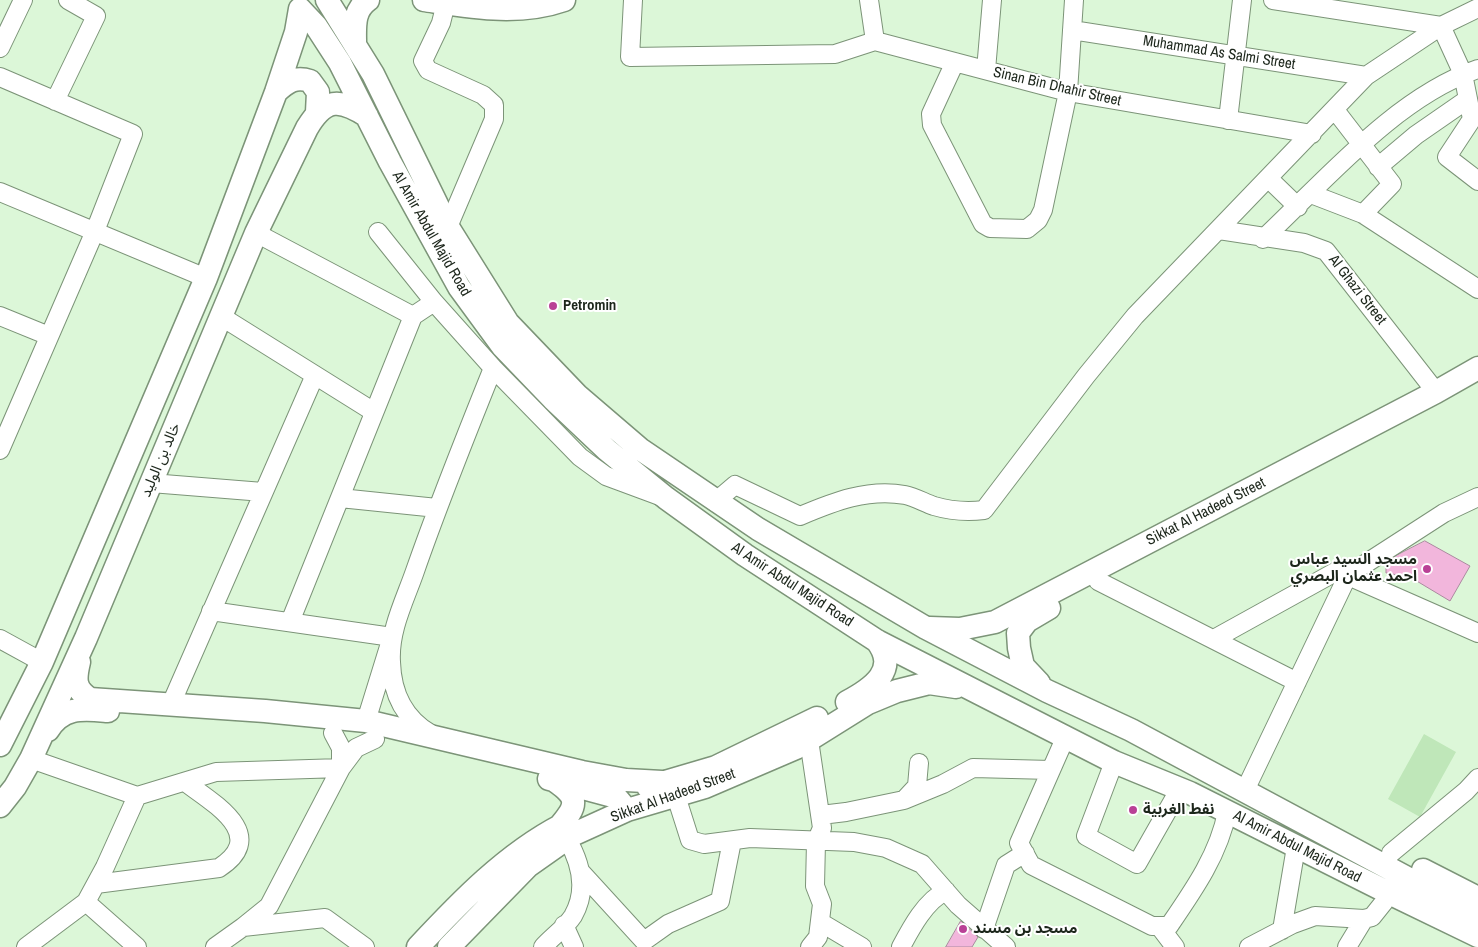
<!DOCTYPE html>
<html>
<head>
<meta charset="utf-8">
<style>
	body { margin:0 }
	canvas { display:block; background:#dcf7d8 }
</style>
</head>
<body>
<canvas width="1478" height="947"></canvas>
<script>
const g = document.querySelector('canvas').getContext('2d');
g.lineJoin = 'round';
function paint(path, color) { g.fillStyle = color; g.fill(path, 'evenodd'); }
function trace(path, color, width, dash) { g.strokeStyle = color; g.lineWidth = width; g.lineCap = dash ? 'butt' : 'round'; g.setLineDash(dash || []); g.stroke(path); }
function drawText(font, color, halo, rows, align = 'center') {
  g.font = font + ' "Archivo Narrow","Noto Sans Arabic",sans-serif'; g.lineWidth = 4; g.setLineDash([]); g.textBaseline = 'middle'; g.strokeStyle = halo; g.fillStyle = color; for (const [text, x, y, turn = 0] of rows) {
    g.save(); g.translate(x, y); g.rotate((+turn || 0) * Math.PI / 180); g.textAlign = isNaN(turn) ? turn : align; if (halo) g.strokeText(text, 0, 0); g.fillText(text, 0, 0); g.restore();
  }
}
const green = new Path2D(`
	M1424 734 1456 752 1420 817 1388 799Z`);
const building = new Path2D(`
	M1425 541 1470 566 1450 601 1410 577 1386 573V561Z
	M961 921 978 937 972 947H946Z`);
const minor = new Path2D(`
	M633 0 630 57 835 54 875 41
	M869 0 875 41 1068 92 1312 134
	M1273 0 1441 26 1478 8
	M446 3 441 23 423 61 428 70 483 95 494 105V119L448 227
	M1072 30 1366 76
	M0 48 23 0
	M955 62 931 114 932 125 983 224 990 228 1027 229 1038 220 1043 210 1068 92 1074 0
	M986 70 992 0
	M0 77 133 134 95 231 0 450
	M55 101 96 16 68 0
	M1335 110 1392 184 1363 214
	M1228 120 1242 0
	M1378 167 1416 135 1468 99
	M1269 179 1298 207
	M0 192 206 278
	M1311 194 1363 214 1478 289
	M1219 230 1304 243 1326 251 1436 392
	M378 232 434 302
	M256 233 413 316
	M1263 239C1326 180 1396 97 1478 69
	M0 316 49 336
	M222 317 374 412
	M151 483 263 492
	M340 498 437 508
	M715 502 735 485 800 516C833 502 868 488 905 495 915 497 925 503 934 506 951 511 967 512 984 510L1086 376 1135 316 1366 76 1441 26 1463 74 1472 119 1447 157 1478 181
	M1098 581 1297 682
	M211 611 392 637 366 721
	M290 622 413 316 434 302 493 368
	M0 639 42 662
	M1214 639 1337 571 1478 633
	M171 704 315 375
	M431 734C403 718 392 693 391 662 389 630 405 600 415 571 439 502 466 435 493 368L580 457 606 476 660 496
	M1066 736 1019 843 1031 865 1152 926H1169C1193 891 1219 854 1227 812
	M809 740 822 828 816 842 815 886 822 904 818 937 810 947
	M31 759 137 796 216 772 341 768V748L333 733
	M1114 762 1086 836 1137 864 1178 792
	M1249 782 1348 575 1444 513 1478 497
	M676 796 690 840 704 844 750 838 854 842 886 848 922 864 958 905 1006 947
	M904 800 943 784 973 768 1051 770
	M821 815 846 812 904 800 917 786 919 763
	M1391 853 1466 791 1478 778
	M580 871 644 941 668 924 720 901 732 841
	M96 884 219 868C270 835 213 803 185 782
	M86 902 137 947
	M820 922 862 947
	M564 925 574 947
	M1159 926 1175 947
	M243 927 269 906 341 768 356 748 375 739
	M984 929 1006 865 1025 853
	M1282 930 1296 847
	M26 947 86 902 105 867 137 796
	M215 947 243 927 325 918 365 947
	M543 947C552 937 566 927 573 916 588 890 581 863 567 839
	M901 947C911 928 926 900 946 891
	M1249 947 1293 924 1315 916 1364 919 1372 917 1384 902
	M1347 947 1364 919`);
const major = new Path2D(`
	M327 0 373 74 448 227 508 323 577 395 640 449 758 529 926 628 1047 691 1131 730 1478 916
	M424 0C471 7 518 16 564 0
	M300 9 316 26 340 63 390 162 459 287 503 347 553 399 607 450 666 498 745 555 877 641 1114 762 1190 793 1389 893 1478 936
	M355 43C355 26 353 11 368 0
	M276 92C287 82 295 76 310 81L318 92 317 112
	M930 628 960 629 995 622 1436 392 1478 368
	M79 662C75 679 74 689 90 699L265 711 366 721 582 772 626 780 662 782
	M1039 683 1023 666 1019 648 1018 633 1027 621 1049 608
	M847 702C873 688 899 670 877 641
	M48 730C63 706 83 709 108 711
	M0 745 42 662 206 278 276 92 296 32 300 9
	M549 779 616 797 627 810
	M555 781C580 798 577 806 559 827
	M648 787 716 767 817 718
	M0 806 15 787 31 759 86 638 256 233 307 128C325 98 339 98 367 116
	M1423 870 1478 898
	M418 947C460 902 506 854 562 825
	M449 947 528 866 572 835 627 810 705 787 796 748 868 703 897 691 929 683 956 687`);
const markers = [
	[553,306,5,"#b94196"],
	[1427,569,5,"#b94196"],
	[1133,810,5,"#b94196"],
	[963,929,5,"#b94196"]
];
const streetNames = [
	["Muhammad As Salmi Street",1219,53,9],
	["Sinan Bin Dhahir Street",1057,87,13],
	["Al Amir Abdul Majid Road",431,234,60],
	["Al Ghazi Street",1357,290,52],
	["خالد بن الوليد",161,460,-67],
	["Sikkat Al Hadeed Street",1206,512,-27],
	["Al Amir Abdul Majid Road",792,585,33],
	["Sikkat Al Hadeed Street",673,796,-20],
	["Al Amir Abdul Majid Road",1297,847,27]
];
const poiNames = [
	["Petromin",563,306],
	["مسجد السيد عباس",1417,560,"right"],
	["احمد عثمان البصري",1417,577,"right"],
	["نفط الغربية",1143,810],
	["مسجد بن مسند",973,929]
];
paint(green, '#bfe7b9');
paint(building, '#f2b6dc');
trace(building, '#ab8a9f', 1);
trace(minor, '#7c9478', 20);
trace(major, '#7c9478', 25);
trace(minor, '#fff', 18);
trace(major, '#fff', 22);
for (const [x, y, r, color] of markers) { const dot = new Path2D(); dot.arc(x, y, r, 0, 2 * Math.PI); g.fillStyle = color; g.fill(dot); trace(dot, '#fff', 2); }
drawText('15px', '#1c261b', '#fff', streetNames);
drawText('bold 15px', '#1c261b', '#fff', poiNames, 'left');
</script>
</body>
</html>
